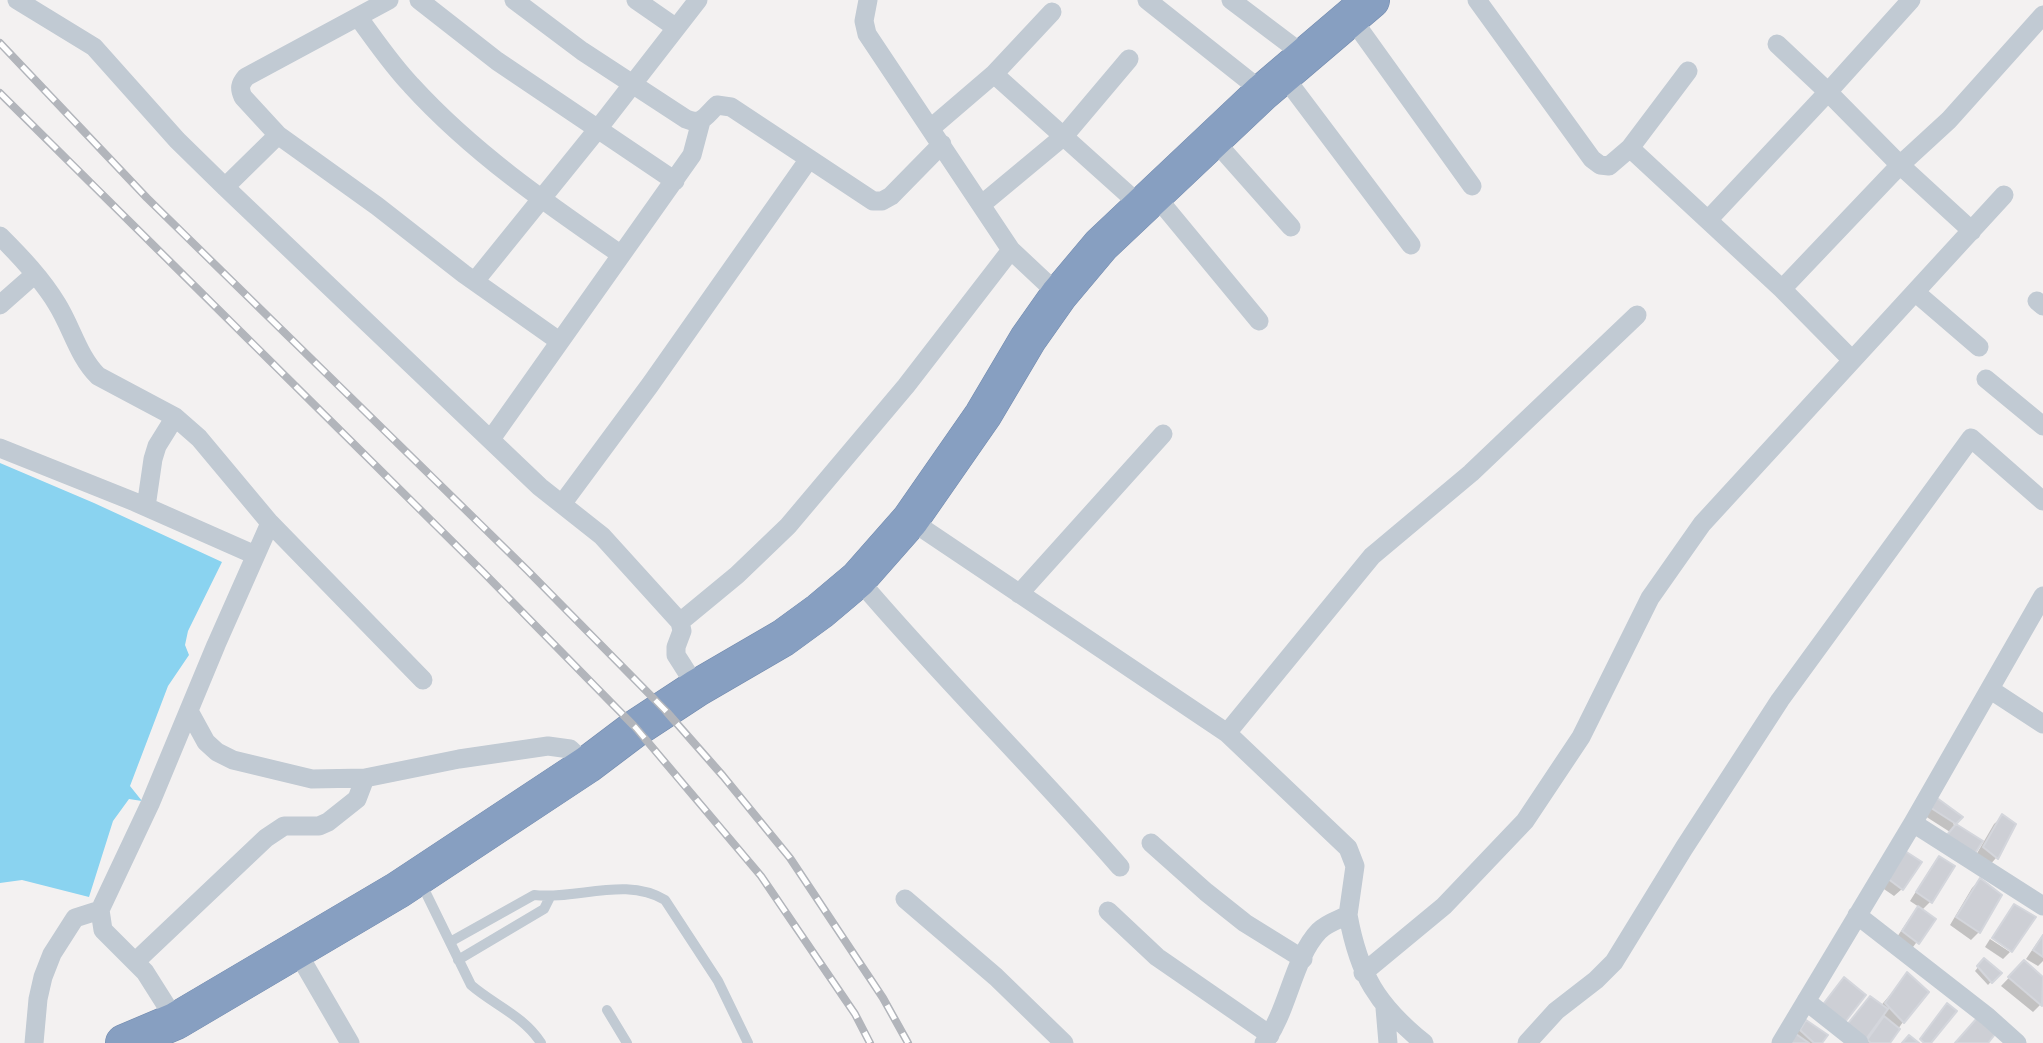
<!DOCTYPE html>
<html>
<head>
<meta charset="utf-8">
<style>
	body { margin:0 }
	canvas { display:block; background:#f3f1f1 }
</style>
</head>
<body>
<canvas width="2043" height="1043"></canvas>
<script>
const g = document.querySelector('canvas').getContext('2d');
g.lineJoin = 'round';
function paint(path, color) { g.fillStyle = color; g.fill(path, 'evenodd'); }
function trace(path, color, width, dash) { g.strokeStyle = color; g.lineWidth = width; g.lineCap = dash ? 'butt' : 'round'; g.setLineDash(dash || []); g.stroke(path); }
const water = new Path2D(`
	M0 463 94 503 222 562 188 631 185 645 189 655 168 686 130 786 142 801 129 799 113 821 89 897 22 880 0 883Z`);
const shadow = new Path2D(`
	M1938 800 1960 817 1953 824 1981 841 1950 832 1925 816Z
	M2002 817 2014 824 1996 858 1989 866 1976 855 1994 824Z
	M1940 858 1930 902 1922 910 1934 919 1910 951 1895 940 1911 916 1919 907 1910 901 1932 866Z
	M1897 861 1902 889 1894 896 1881 887Z
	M1980 880 1979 932 1971 940 1950 925 1972 888Z
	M2043 934V961L2038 966 2026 959Z
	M1990 939 2010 952 2003 959 1985 947Z
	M1984 960 1999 973 1988 985 1975 971Z
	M2024 962 2043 980V1002L2033 1012 2001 986Z
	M1907 975 1903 1022 1888 1043H1849Z
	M1807 1022 1820 1043H1786Z`);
const building = new Path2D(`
	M1937 798 1963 817 1956 824 1931 808Z
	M2002 814 2016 824 1998 859 1983 847Z
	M1956 824 1983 841 1974 855 1947 835Z
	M1905 851 1922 862 1903 890 1887 878Z
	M1939 856 1955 866 1932 903 1916 892Z
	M1980 878 2002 895 1980 933 1956 917Z
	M2014 904 2036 917 2012 952 1992 938Z
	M1918 906 1936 919 1919 944 1902 931Z
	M2043 935V957L2033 950Z
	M1984 958 2002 973 1992 983 1977 966Z
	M2024 960 2043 977 2042 1006 2008 977Z
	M1907 972 1929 992 1904 1023 1885 1003Z
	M1844 977 1866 995 1842 1026 1821 1007Z
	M1870 996 1888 1009 1864 1042 1846 1026Z
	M1947 1003 1957 1011 1931 1043H1924L1920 1039Z
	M1884 1016 1900 1029 1890 1043H1871L1867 1040Z
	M1978 1017 1996 1033 1988 1043H1955Z
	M1806 1020 1828 1035 1822 1043H1814L1800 1030Z
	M1793 1032 1809 1043H1789Z
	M1909 1035 1919 1043H1902Z`);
const lane = new Path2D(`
	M421 883 471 985C494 1005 524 1016 541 1043
	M450 942 534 895C577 900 626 876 665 900L718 981 748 1043
	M458 960 544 909 550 897
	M607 1010 627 1043`);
const street = new Path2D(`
	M17 0 94 47 177 140 225 187 540 487 602 536 680 622 682 631 676 647V655L697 688
	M389 0 246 77C240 84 239 88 243 97L278 135 377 206 464 274 559 341
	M419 0 497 61 675 181
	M514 0 582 51 686 119C702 126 706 115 717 105L731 107 873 201H882L891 196 942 144
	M636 0 675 27
	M868 0 864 21 867 34 1011 250 1059 295
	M1147 0 1263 92
	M1231 0 1304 55
	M1477 0 1592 159 1600 165 1609 166 1630 148 1688 71
	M1911 0 1828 92 1900 165 1972 231
	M1350 16 1472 186
	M358 17C375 40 391 64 411 85 472 152 546 203 620 254
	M994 74 1141 206
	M1283 75 1411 245
	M931 128 994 74 1052 12
	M1213 139 1291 227
	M1630 148 1782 289 1851 359
	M225 187 278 135
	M1154 194 1259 321
	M981 205 1064 136 1129 59
	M1708 220 1828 92 1777 44
	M0 236C21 257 42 279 57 304 72 328 78 356 98 376L175 417 199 438 270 523 423 680
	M475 281 597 130 698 0
	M1782 289 1900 165 1949 120 2043 15
	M1915 292 1979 347
	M2037 301 2043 306
	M0 305 35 274
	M1986 379 2043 426
	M491 439 692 155 701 121
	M0 448 135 502 255 555
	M562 504 650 385 809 159
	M146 507 153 459 157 446 175 417
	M910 520 1227 733 1348 848 1355 866 1348 915C1338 920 1327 923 1319 931 1293 958 1288 1012 1264 1043
	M858 579C942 678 1035 769 1120 867
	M1019 594 1163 434
	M680 622 737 575 788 526 906 386 1011 250
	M1991 690 2043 724
	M189 711 206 742 217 752 233 760 312 779 365 778 459 759 548 746 570 749 587 765
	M1227 733 1372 556 1471 473 1637 315
	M1913 823 2043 906
	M1151 843 1206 892 1245 923 1303 959
	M905 899 996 977 1064 1043
	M1108 911 1157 957 1270 1035
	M1348 915C1359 975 1377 1005 1424 1043
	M1857 915 1988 1017 2017 1043
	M296 950 350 1043
	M135 962 266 838 284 826H319L328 822 357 799 365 778
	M1363 973 1444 906 1525 821 1581 737 1650 598 1702 524 2004 195
	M1806 1001 1859 1043
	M1385 1008 1388 1043
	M176 1021 145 972 103 930 100 910 150 804 216 645 270 523
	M34 1043 38 999 43 977 52 954 75 918 100 910
	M1527 1043 1556 1011 1596 980 1614 962 1684 848 1780 700 1971 438 2043 501
	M1781 1043 1913 823 2043 596`);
const highway = new Path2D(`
	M124 1043 176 1021 398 890 587 765 636 728 697 688 783 638 820 611 858 579 910 520 983 415 1028 339 1059 295 1101 245 1263 92 1371 0`);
const rail = new Path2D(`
	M0 43 147 198 527 570 665 710 723 776 790 858 883 998 908 1043
	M0 93 484 573 636 728 761 876 855 1014 870 1043`);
paint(water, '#8ad3f0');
paint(shadow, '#0003');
paint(building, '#cdcfd5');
trace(building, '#d4d6dc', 2);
trace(highway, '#728aad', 38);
trace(lane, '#c1cad3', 10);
trace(street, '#c1cad3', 19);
trace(highway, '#879fc1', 37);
trace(rail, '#b2b5bb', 8);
trace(rail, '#fff', 5, [16]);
</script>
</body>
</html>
